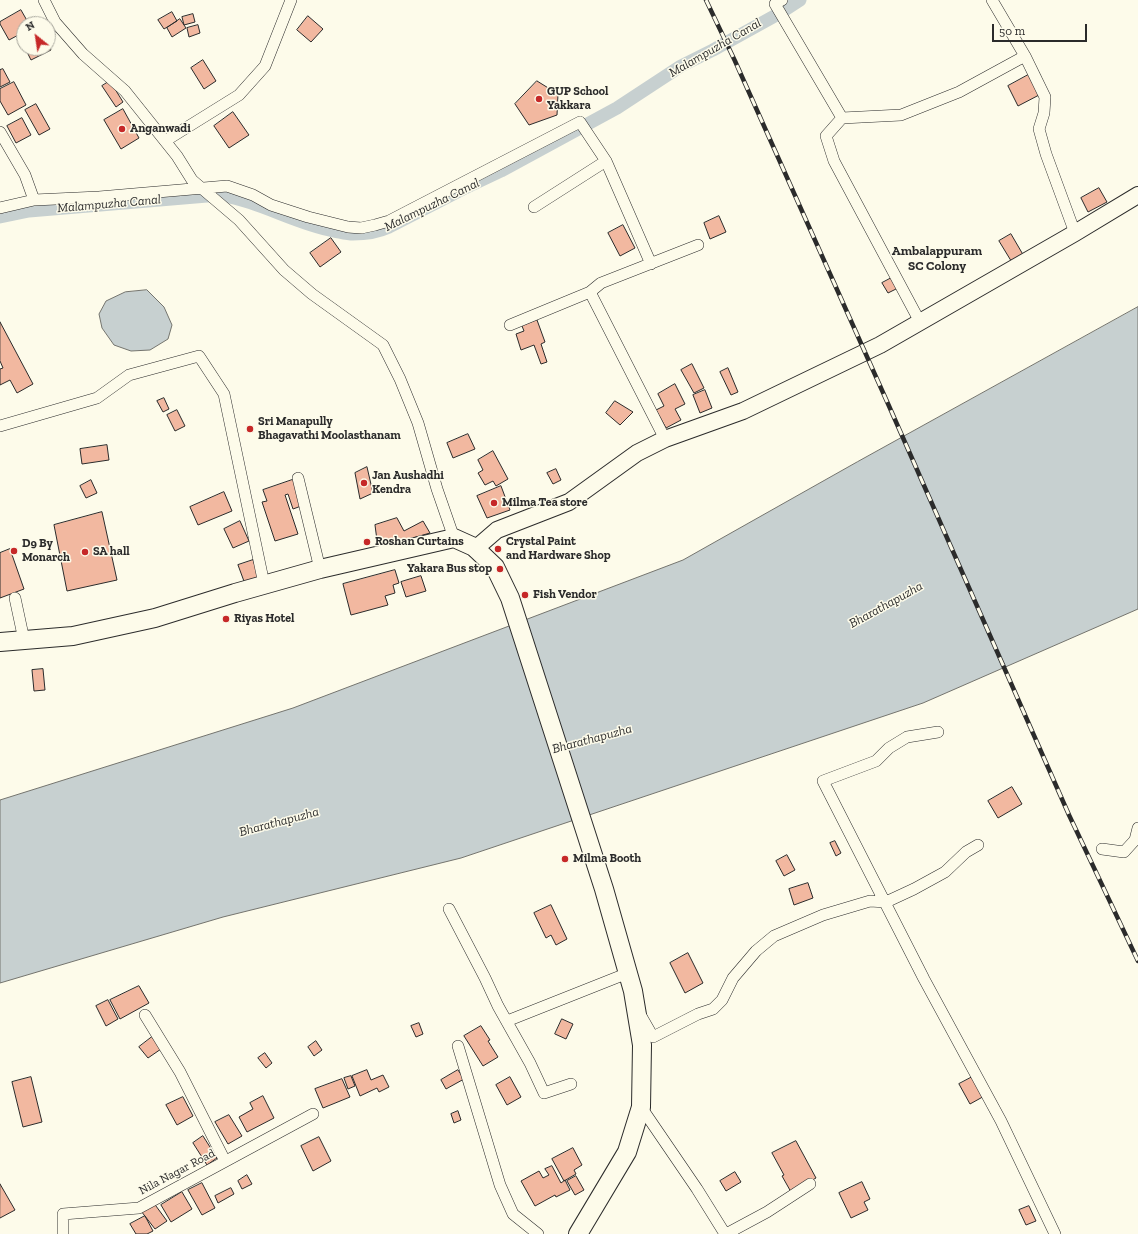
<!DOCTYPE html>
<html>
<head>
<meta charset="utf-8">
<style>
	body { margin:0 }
	#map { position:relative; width:1138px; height:1234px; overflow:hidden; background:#fdfbea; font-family:"Zilla Slab",serif }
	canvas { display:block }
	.north { position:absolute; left:16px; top:16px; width:40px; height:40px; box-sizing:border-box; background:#fdfbea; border:1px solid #a9a89e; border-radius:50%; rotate:330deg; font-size:11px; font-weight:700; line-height:16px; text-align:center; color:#2b2b2b }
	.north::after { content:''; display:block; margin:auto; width:14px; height:18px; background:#c62828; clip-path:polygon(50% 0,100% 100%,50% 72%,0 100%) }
	.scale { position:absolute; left:992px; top:24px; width:95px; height:18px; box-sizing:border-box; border:2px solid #2b2b2b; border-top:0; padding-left:5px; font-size:12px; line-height:14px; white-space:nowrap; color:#2b2b2b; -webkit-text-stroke:3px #fdfbea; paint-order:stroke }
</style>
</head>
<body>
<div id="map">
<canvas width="1138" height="1234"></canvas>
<div class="north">N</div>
<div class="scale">50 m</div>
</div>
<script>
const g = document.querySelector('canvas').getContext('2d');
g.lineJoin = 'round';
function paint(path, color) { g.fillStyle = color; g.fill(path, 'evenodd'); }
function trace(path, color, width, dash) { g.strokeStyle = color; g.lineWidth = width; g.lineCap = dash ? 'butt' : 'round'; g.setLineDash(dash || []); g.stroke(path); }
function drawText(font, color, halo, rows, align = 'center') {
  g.font = font + ' "Zilla Slab",serif'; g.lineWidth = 3; g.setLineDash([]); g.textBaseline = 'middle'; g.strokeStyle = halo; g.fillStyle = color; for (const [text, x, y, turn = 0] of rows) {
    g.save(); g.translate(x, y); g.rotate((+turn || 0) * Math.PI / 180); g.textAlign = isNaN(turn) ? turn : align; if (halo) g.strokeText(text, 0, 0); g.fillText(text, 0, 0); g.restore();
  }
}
const water = new Path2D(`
	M147 290 164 307 172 325 168 339 150 350 131 351 114 345 102 328 99 314 106 301 125 292Z
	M1138 307V609L923 703 461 858 223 917 0 983V800L293 708 683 560 857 462Z`);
const canal = new Path2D(`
	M0 217 29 211 219 195C260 201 295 224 334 231 340 232 347 234 353 234 365 234 378 232 389 227L463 189 501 171 617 108 681 66 713 50 780 13 800 0`);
const building = new Path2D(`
	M21 10 29 24H24V32L9 40 0 24V22Z
	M172 12 177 21 164 29 158 20Z
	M193 14 195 22 184 25 182 17Z
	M308 16 323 29 311 42 297 30Z
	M180 19 186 28 172 37 167 28Z
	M198 25 200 33 189 37 187 28Z
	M48 44 51 50 31 60 25 48H48Z
	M203 60 216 81 204 89 191 68Z
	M3 69 10 82 0 87V70Z
	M1030 74 1041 94 1018 106 1008 86Z
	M110 81 123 102 116 107 102 86Z
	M537 81 558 94 557 115 529 125 515 104Z
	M14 82 26 105 8 115 0 101V89Z
	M36 104 50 129 39 135 25 110Z
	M123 109 139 138 121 149 104 120Z
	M233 112 249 135 229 148 214 126Z
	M22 118 31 135 16 143 7 126Z
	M1099 188 1107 202 1088 212 1081 198Z
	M719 216 726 232 710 239 704 223Z
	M623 225 635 248 620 256 608 233Z
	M1011 234 1025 258 1013 264 999 241Z
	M331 238 341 252 320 267 310 253Z
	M899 274 904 285 888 293 882 283Z
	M537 320 545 342 541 344 547 362 541 364 534 345 521 350 516 334 524 331 522 326Z
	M0 322 33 384 17 393 10 380 0 385V369L3 368 0 361Z
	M692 364 704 388 694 393 681 370Z
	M728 368 738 392 731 395 720 372Z
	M675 384 685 404 675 409 681 420 666 428 656 410 664 406 658 394Z
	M705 390 712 408 700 413 693 395Z
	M164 398 169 409 163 412 157 401Z
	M615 401 633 412 620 425 606 413Z
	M177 410 185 426 175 431 167 415Z
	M468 434 475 449 453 458 447 443Z
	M107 445 109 460 82 464 80 449Z
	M493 451 508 479 496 486 493 481 485 485 478 473 483 470 478 460Z
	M367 467 373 493 360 499 355 473Z
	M556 469 561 480 553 484 547 473Z
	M295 479 304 505 293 509 288 494 285 495 298 534 275 541 262 502 267 501 263 490Z
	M91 480 97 493 86 498 80 486Z
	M501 486 510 510 487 518 477 496Z
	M224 492 232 511 198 525 190 507Z
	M102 512 117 580 67 591 54 525Z
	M397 518 404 531 423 521 430 533 378 548 375 525Z
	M240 521 249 541 233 548 224 529Z
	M10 549 24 589 0 598V553Z
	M253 560 260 579 245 584 238 565Z
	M395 570 399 583 393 585 395 593 385 596 388 605 351 615 343 584Z
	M421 576 426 591 406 597 401 582Z
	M43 669 45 690 34 691 32 670Z
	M1012 787 1022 804 998 818 988 801Z
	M835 841 841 853 836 856 830 843Z
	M787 855 795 870 784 876 776 861Z
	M808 883 813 898 794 905 789 889Z
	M551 905 567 939 556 945 551 935 546 938 534 913Z
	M688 953 703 983 685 993 670 963Z
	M139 986 149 1003 120 1019 110 1000Z
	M108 1000 118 1019 106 1026 96 1006Z
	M562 1019 573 1024 566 1039 555 1034Z
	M419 1023 423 1034 416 1037 411 1026Z
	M481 1026 490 1040 488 1041 498 1057 483 1066 464 1036Z
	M152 1037 161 1049 148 1058 139 1047Z
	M316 1041 322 1050 314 1056 308 1047Z
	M265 1053 272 1063 266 1068 258 1058Z
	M367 1070 371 1080 383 1075 389 1087 379 1092 377 1088 360 1096 352 1076Z
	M458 1070 464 1079 446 1089 441 1080Z
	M978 1074 988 1094 970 1104 959 1084Z
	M351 1076 355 1086 348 1089 344 1078Z
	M31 1077 42 1122 23 1127 12 1082Z
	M510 1077 521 1097 507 1105 496 1085Z
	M342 1079 350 1097 323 1108 315 1089Z
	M263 1096 274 1118 247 1132 239 1117 253 1109 250 1103Z
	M183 1097 193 1116 177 1125 166 1105Z
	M458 1111 461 1120 454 1123 451 1114Z
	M229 1115 242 1136 228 1144 215 1122Z
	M203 1136 217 1158 207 1165 193 1143Z
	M319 1137 331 1161 313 1171 301 1146Z
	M796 1141 816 1178 791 1192 782 1176 784 1175 772 1153Z
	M573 1148 582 1165 574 1170 576 1174 564 1181 552 1159Z
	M552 1166 561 1183 565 1180 570 1190 556 1197 555 1195 535 1206 521 1181 539 1171 543 1178 549 1175 545 1169Z
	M735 1172 741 1182 726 1191 720 1181Z
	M247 1175 252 1184 242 1189 238 1181Z
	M576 1176 584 1190 575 1195 567 1181Z
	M862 1182 870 1199 864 1202 868 1210 851 1218 839 1193Z
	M202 1183 215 1208 202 1215 188 1190Z
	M0 1184 15 1210 0 1218Z
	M231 1188 234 1194 218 1203 215 1196Z
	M182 1192 192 1209 171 1222 161 1205Z
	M153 1202 167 1221 155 1229 141 1211Z
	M1029 1206 1036 1221 1026 1225 1019 1210Z
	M145 1216 153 1231 147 1234H136L130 1224Z`);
const street = new Path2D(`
	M44 0 55 22 83 54 125 91 177 156 192 180 239 220 284 270 312 294 383 345 400 379 418 423 437 489 454 538
	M782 0 775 4 842 118 826 136 834 161 920 322
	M992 0 1025 56
	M842 118 901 115 959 92 1025 56 1045 97 1044 113 1039 129 1046 154 1075 233
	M0 132 25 175 34 200
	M165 141 239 95 265 66 291 0
	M534 207 606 161 651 264
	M0 208 34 200 99 197 227 186 253 195 271 205 308 217 348 227 361 228 375 225 389 221 580 122 606 161
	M590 292 601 283 698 245
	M510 325 590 292 665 439
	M0 426 97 398 129 375 199 356 224 394 264 584
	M298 478 320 569
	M15 598 24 640
	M938 732 907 737 889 748 876 761 823 781 924 979 1001 1121 1055 1234
	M1102 849 1124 852 1135 840 1138 828
	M449 909 485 978 498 1006 530 1063 544 1093 571 1084
	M145 1015 180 1072 225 1161
	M641 1016 653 1037 698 1014 713 1009 722 1000 733 978 756 951 774 936 823 915 870 901 886 902 914 889 945 872 966 852 978 845
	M507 1021 628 973
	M458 1046 500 1185 513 1214 538 1234
	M641 1107 697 1189 725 1234
	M63 1234V1214L139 1208 313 1114
	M726 1234 767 1212 810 1184`);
const secondary = new Path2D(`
	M475 549 497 530 569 502 637 453 665 439 743 411 880 345 1075 233 1138 195`);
const primary = new Path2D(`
	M0 642 73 636 155 618 235 593 320 569 454 538 474 547 495 567 510 598 604 889 633 991 642 1045 641 1107 627 1152 578 1234`);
const rail = new Path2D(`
	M706 0 735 61 889 406 1069 815 1138 961`);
const markers = [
	[539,99,4,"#c62828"],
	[122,129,4,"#c62828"],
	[250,429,4,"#c62828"],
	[364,483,4,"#c62828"],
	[494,503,4,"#c62828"],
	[367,542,4,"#c62828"],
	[498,549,4,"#c62828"],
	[14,551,4,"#c62828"],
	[85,552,4,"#c62828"],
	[500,569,4,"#c62828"],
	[525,595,4,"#c62828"],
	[226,619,4,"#c62828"],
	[565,859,4,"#c62828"]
];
const poiNames = [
	["GUP School",547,92],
	["Yakkara",547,106],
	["Anganwadi",130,129],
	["Sri Manapully",258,422],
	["Bhagavathi Moolasthanam",258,436],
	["Jan Aushadhi",372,476],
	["Kendra",372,490],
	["Milma Tea store",502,503],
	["Roshan Curtains",375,542],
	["Crystal Paint",506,542],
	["and Hardware Shop",506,556],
	["D9 By",22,544],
	["Monarch",22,558],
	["SA hall",93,552],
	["Yakara Bus stop",492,569,"right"],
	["Fish Vendor",533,595],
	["Riyas Hotel",234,619],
	["Milma Booth",573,859]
];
const streetNames = [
	["Nila Nagar Road",177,1172,-28]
];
const waterNames = [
	["Malampuzha Canal",715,48,-30],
	["Malampuzha Canal",109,204,-5],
	["Malampuzha Canal",432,205,-26],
	["Bharathapuzha",886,605,-29],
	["Bharathapuzha",592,739,-15],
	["Bharathapuzha",279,822,-15]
];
const neighbourhoodNames = [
	["Ambalappuram",937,251],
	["SC Colony",937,266]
];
paint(water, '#c7d0d0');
trace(water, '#74746e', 1);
trace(canal, '#c7d0d0', 13);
paint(building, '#f2b8a0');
trace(building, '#2b2b2b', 1);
trace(street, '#2b2b2b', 12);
trace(secondary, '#2b2b2b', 18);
trace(primary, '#2b2b2b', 20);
trace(street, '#fdfbea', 11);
trace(secondary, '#fdfbea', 16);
trace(primary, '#fdfbea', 18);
trace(rail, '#2b2b2b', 4.5);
trace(rail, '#fdfbea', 3, [9]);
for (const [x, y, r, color] of markers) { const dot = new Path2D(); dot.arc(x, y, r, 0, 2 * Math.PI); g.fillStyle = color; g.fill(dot); trace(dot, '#fdfbea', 1.5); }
drawText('bold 12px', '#2b2b2b', '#fdfbea', poiNames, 'left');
drawText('12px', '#2b2b2b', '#fdfbea', streetNames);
drawText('italic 13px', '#2b2b2b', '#fdfbea', waterNames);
drawText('bold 13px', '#2b2b2b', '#fdfbea', neighbourhoodNames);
</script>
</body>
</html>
